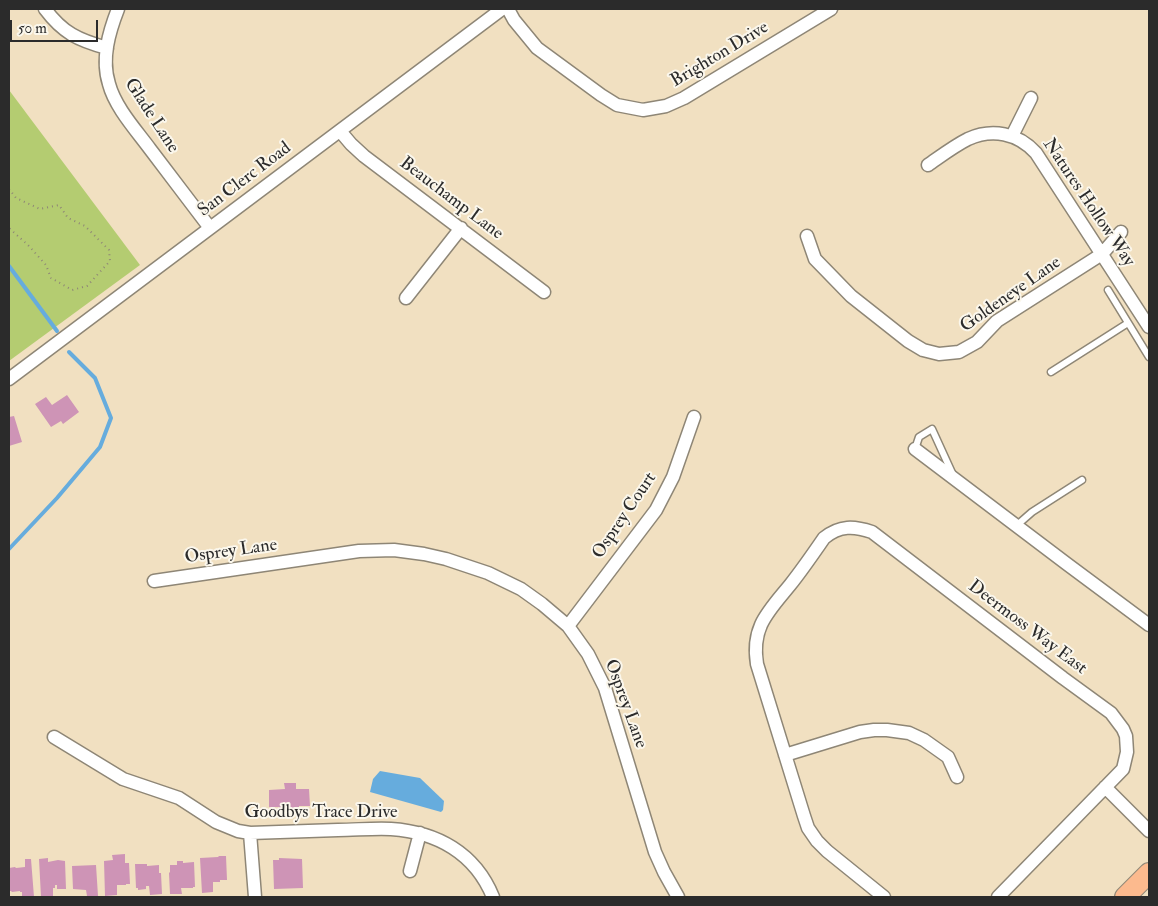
<!DOCTYPE html>
<html>
<head>
<meta charset="utf-8">
<style>
	body { margin:0 }
	#map { position:relative; width:1158px; height:906px; overflow:hidden; background:#f1e0c1; font-family:"IM FELL Double Pica",serif }
	canvas { display:block }
	.frame { position:absolute; inset:0; border:10px solid #2b2b2b; pointer-events:none }
	.scale { position:absolute; left:10px; top:20px; width:88px; height:22px; box-sizing:border-box; border:2px solid #2b2b2b; border-top:0; padding-left:6px; font-size:15px; line-height:18px; white-space:nowrap; color:#2b2b2b; -webkit-text-stroke:4px #fbf7ec; paint-order:stroke }
</style>
</head>
<body>
<div id="map">
<canvas width="1158" height="906"></canvas>
<div class="frame"></div>
<div class="scale">50 m</div>
</div>
<script>
const g = document.querySelector('canvas').getContext('2d');
g.lineJoin = 'round';
function paint(path, color) { g.fillStyle = color; g.fill(path, 'evenodd'); }
function trace(path, color, width, dash) { g.strokeStyle = color; g.lineWidth = width; g.lineCap = dash ? 'butt' : 'round'; g.setLineDash(dash || []); g.stroke(path); }
function drawText(font, color, halo, rows, align = 'center') {
  g.font = font + ' "IM FELL Double Pica",serif'; g.lineWidth = 4; g.setLineDash([]); g.textBaseline = 'middle'; g.strokeStyle = halo; g.fillStyle = color; for (const [text, x, y, turn = 0] of rows) {
    g.save(); g.translate(x, y); g.rotate((+turn || 0) * Math.PI / 180); g.textAlign = isNaN(turn) ? turn : align; if (halo) g.strokeText(text, 0, 0); g.fillText(text, 0, 0); g.restore();
  }
}
const green = new Path2D(`
	M9 90 140 265 9 361Z`);
const water = new Path2D(`
	M380 771 420 778 444 801 443 810 441 812 370 792 373 779Z`);
const stream = new Path2D(`
	M9 266 57 331
	M9 549 57 498 100 447 111 418 95 378 69 352`);
const building = new Path2D(`
	M67 395 79 412 63 424 61 421 51 427 35 404 46 397 52 405Z
	M14 416 22 442 9 446V417Z
	M284 783H296V789H309L310 806H299V810H279V807H269V790L285 789Z
	M125 854V863H129L130 884H126V885H117V895L105 896 104 861 113 860 112 855Z
	M219 856H226L227 880H220V882H213V892L202 893 200 858 218 857Z
	M48 858V862L58 860 65 861 66 889H57V885H55V888H53V897H41L39 859Z
	M279 858 302 859 303 888 274 889 273 860H279Z
	M25 859H31L34 897H22V892H20V891L12 892 11 891H9V868L15 867 16 868 25 867Z
	M177 861H183V863L194 862 195 887H193V888H181L182 894H170L169 873 170 872V865H177Z
	M135 864H147V866L159 865V873H161L162 894 150 895 149 886H146V889L138 890V888H136Z
	M96 865 98 896H87L86 890 73 889 72 866Z`);
const path = new Path2D(`
	M9 189 16 198 40 209 59 205 68 218 85 226 109 250 110 261 87 286 72 290 51 278 46 265 28 245 9 228`);
const service = new Path2D(`
	M1108 290 1149 357
	M1051 372 1128 323
	M915 449 919 437 932 429 953 475
	M1016 526 1032 512 1082 480`);
const minor = new Path2D(`
	M45 9C63 33 78 40 107 48
	M118 9C109 32 101 59 109 84 115 107 136 130 150 149 170 175 190 202 210 228
	M508 9 514 20 537 48 601 95 617 105 643 110 666 106 684 98 831 9
	M340 131 351 144 364 156 544 292
	M1012 136 1031 98
	M928 165C941 156 954 146 968 139 992 128 1018 133 1036 153L1149 327
	M807 236 815 259 851 296 908 341 923 350 939 354 959 352 977 342 997 321 1102 254 1121 232
	M406 298 461 228
	M9 379 502 9
	M915 449 1067 564 1149 625
	M154 581 359 551 394 550 424 554 446 559 488 573 521 589 542 604 568 626 588 654 605 688 655 852 664 872 678 897
	M568 626 656 510 673 477 694 417
	M54 737 123 779 179 798 216 822 238 831 250 833C279 832 308 831 338 830 355 830 374 828 391 829 437 832 475 853 493 897
	M785 755 860 732 874 730H887L909 733 924 740 948 757 957 777
	M1105 787 1149 831
	M250 833 255 897
	M410 871 420 833
	M884 897 827 851 817 841 808 828 804 816 757 664C751 627 768 612 790 585 802 570 813 554 824 538 840 525 854 526 872 532L1063 678 1111 713 1123 729 1126 736 1127 752 1123 769 998 897`);
const primary = new Path2D(`
	M1125 897 1149 873`);
const streetNames = [
	["Brighton Drive",720,55,-31],
	["Glade Lane",151,116,57],
	["San Clerc Road",245,180,-37],
	["Beauchamp Lane",451,199,37],
	["Natures Hollow Way",1088,203,56],
	["Goldeneye Lane",1011,295,-35],
	["Osprey Court",625,516,-56],
	["Osprey Lane",231,552,-8],
	["Deermoss Way East",1027,628,37],
	["Osprey Lane",625,704,70],
	["Goodbys Trace Drive",321,813]
];
paint(green, '#b4cc71');
paint(water, '#66acdd');
trace(stream, '#66acdd', 4);
paint(building, '#ce94b6');
trace(service, '#8e8676', 9);
trace(minor, '#8e8676', 15);
trace(primary, '#8e8676', 22);
trace(path, '#8e8676', 2, [1, 4]);
trace(service, '#fff', 6);
trace(minor, '#fff', 12);
trace(primary, '#fcba8e', 20);
drawText('18px', '#2b2b2b', '#fbf7ec', streetNames);
</script>
</body>
</html>
